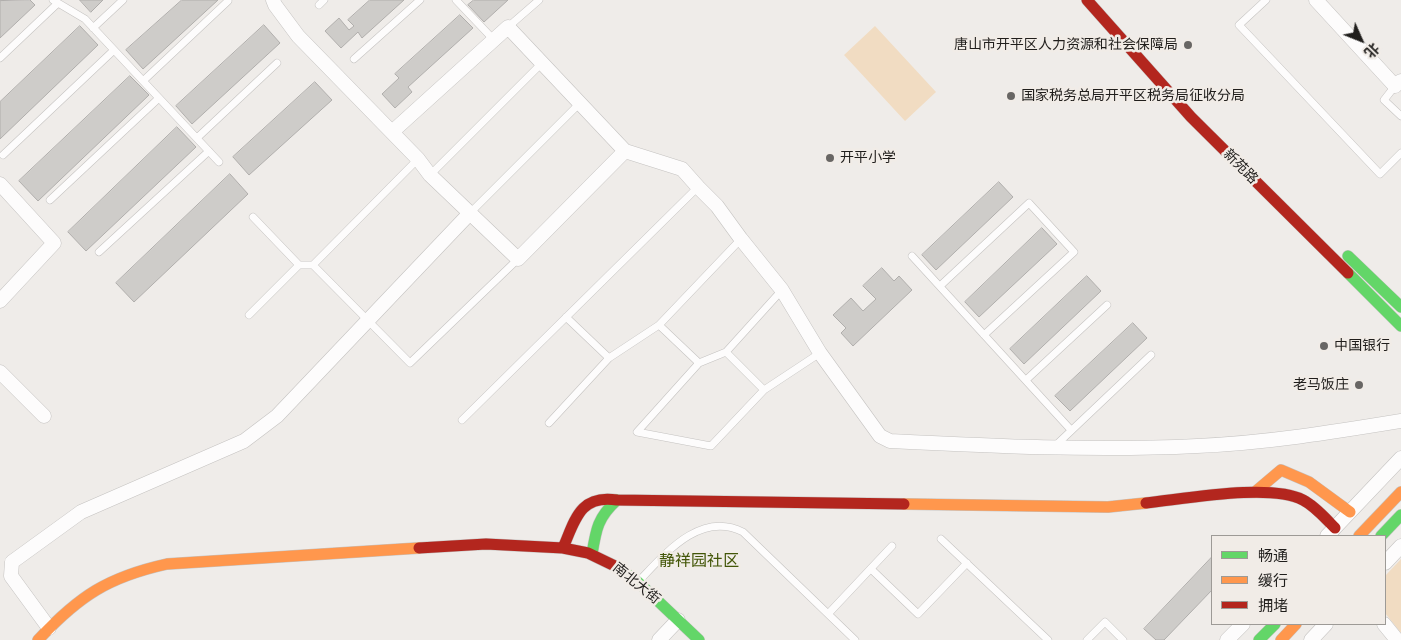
<!DOCTYPE html>
<html>
<head>
<meta charset="utf-8">
<style>
	body { margin:0 }
	#map { position:relative; width:1401px; height:640px; overflow:hidden; background:#efece9; font-family:"Roboto Condensed","Noto Sans SC",sans-serif }
	canvas { display:block }
	.legend { position:absolute; left:1211px; top:535px; width:175px; height:90px; box-sizing:border-box; background:#f1ece7; border:1px solid #9d9a96; margin:0; padding:6px 9px; list-style:none; font-size:15px; color:#201e1c }
	.legend li { display:flex; align-items:center; gap:10px; height:25px }
	.legend b { width:25px; border:1px solid #9d9a96 }
	.north { position:absolute; left:1336px; top:15px; width:50px; height:50px; -webkit-text-stroke:4px #f1ece7; paint-order:stroke; rotate:134deg; font-size:14px; font-weight:700; line-height:20px; text-align:center; color:#201e1c }
	.north::after { content:''; display:block; margin:auto; width:18px; height:22px; background:#201e1c; clip-path:polygon(50% 0,100% 100%,50% 72%,0 100%) }
</style>
</head>
<body>
<div id="map">
<canvas width="1401" height="640"></canvas>
<ul class="legend">
<li><b style="height:6px;background:#63d668"></b>畅通</li>
<li><b style="height:6px;background:#ff974d"></b>缓行</li>
<li><b style="height:6px;background:#b3261e"></b>拥堵</li>
</ul>
<div class="north">北</div>
</div>
<script>
const g = document.querySelector('canvas').getContext('2d');
g.lineJoin = 'round';
function paint(path, color) { g.fillStyle = color; g.fill(path, 'evenodd'); }
function trace(path, color, width, dash) { g.strokeStyle = color; g.lineWidth = width; g.lineCap = dash ? 'butt' : 'round'; g.setLineDash(dash || []); g.stroke(path); }
function drawText(font, color, halo, rows, align = 'center') {
  g.font = font + ' "Roboto Condensed","Noto Sans SC",sans-serif'; g.lineWidth = 5; g.setLineDash([]); g.textBaseline = 'middle'; g.strokeStyle = halo; g.fillStyle = color; for (const [text, x, y, turn = 0] of rows) {
    g.save(); g.translate(x, y); g.rotate((+turn || 0) * Math.PI / 180); g.textAlign = isNaN(turn) ? turn : align; if (halo) g.strokeText(text, 0, 0); g.fillText(text, 0, 0); g.restore();
  }
}
const green = new Path2D(`
	M875 26 936 92 905 121 844 55Z
	M1401 559V633L1385 613V576Z`);
const building = new Path2D(`
	M30 0 35 5 0 38V1Z
	M80 0H103L91 12Z
	M182 0H218L143 69 126 50Z
	M370 0H404L362 38 358 32 341 48 325 31 339 18 349 30 354 26 348 20Z
	M474 0H508L484 22 468 5Z
	M460 15 473 28 408 87 412 92 395 108 382 94 399 78 395 74Z
	M264 25 280 43 192 124 176 106Z
	M80 26 98 45 0 139V102Z
	M130 76 149 95 38 201 19 181Z
	M315 82 332 100 249 175 233 157Z
	M177 127 196 147 86 251 68 232Z
	M230 174 248 194 134 302 116 283Z
	M999 182 1013 197 936 270 922 255Z
	M1042 228 1057 244 979 317 965 302Z
	M882 268 894 281 899 276 912 290 853 346 841 333 846 328 833 315 851 298 863 311 876 299 863 286Z
	M1087 276 1101 291 1024 364 1010 349Z
	M1133 323 1147 338 1070 411 1055 396Z
	M1212 557V590L1164 640H1156L1144 629Z`);
const lane = new Path2D(`
	M53 0 85 19 219 162
	M456 0 494 40
	M1266 0 1239 25 1380 174 1401 153
	M319 5 324 0
	M508 27 539 0
	M93 28 123 0
	M0 58 58 3
	M354 59 420 0
	M143 81 228 1
	M1395 86 1384 100 1401 116
	M197 138 277 63
	M3 155 114 50
	M430 175 542 63
	M50 200 159 98
	M470 213 580 103
	M253 217 299 265
	M99 252 209 151
	M912 256 1071 430
	M313 265 410 363 518 259
	M940 286 1029 203 1074 252 984 335
	M782 290 726 352 699 363 637 432 711 446 764 390 820 353
	M249 315 299 265H313L418 159
	M566 317 609 358
	M659 325 699 363
	M726 352 764 390
	M1026 380 1107 305
	M462 420 698 187
	M549 423 609 358 659 325 741 239
	M1054 447 1151 355
	M941 539 1048 640
	M871 569 918 614 967 563
	M638 582C664 555 700 510 743 532L855 640
	M828 614 892 546
	M1087 640 1105 622 1123 640`);
const street = new Path2D(`
	M273 0 275 5 298 36 418 159 430 175 518 259 625 151
	M1316 0 1395 86 1401 81
	M392 132 508 27 625 151 682 169 698 187 717 206 741 239 782 290 820 353 880 436 890 441C992 446 1095 451 1197 446 1266 443 1334 432 1401 421
	M0 184 54 243 0 301
	M0 372 44 416
	M1327 536 1401 458
	M1385 563 1401 546
	M1384 624 1397 640
	M49 628 11 576 12 562 81 512 244 441 277 416 470 213
	M659 640 678 620
	M1227 640 1243 624
	M1311 640 1326 624`);
const fast = new Path2D(`
	M1348 256 1401 307
	M1348 273 1401 326
	M1381 536 1401 515
	M592 554C596 529 598 517 617 500
	M619 568 638 582 699 640
	M1259 640 1275 624`);
const slow = new Path2D(`
	M1255 492 1281 470 1309 482 1350 512
	M904 504 1108 507 1146 503
	M1359 536 1401 492
	M38 640C79 596 108 577 167 564L419 548
	M1281 640 1296 624`);
const jam = new Path2D(`
	M1087 0 1191 117 1348 273
	M1146 503C1185 499 1270 483 1303 500 1315 506 1325 518 1335 528
	M419 548 486 544 563 548 588 553 619 568
	M563 548C575 520 580 494 617 500L904 504`);
const markers = [
	[1188,45,5,"#686664"],
	[1011,96,5,"#686664"],
	[830,158,5,"#686664"],
	[1324,346,5,"#686664"],
	[1359,385,5,"#686664"]
];
const poiNames = [
	["唐山市开平区人力资源和社会保障局",1178,45,"right"],
	["国家税务总局开平区税务局征收分局",1021,96],
	["开平小学",840,158],
	["中国银行",1334,346],
	["老马饭庄",1349,385,"right"]
];
const streetNames = [
	["新苑路",1240,167,45],
	["南北大街",636,584,39]
];
const quarterNames = [
	["静祥园社区",699,562]
];
paint(green, '#f1dcc2');
paint(building, '#ceccc9');
trace(building, '#b0aeac', 1);
trace(lane, '#c4c2c0', 8);
trace(street, '#c4c2c0', 15);
trace(fast, '#c4c2c0', 12);
trace(slow, '#c4c2c0', 12);
trace(jam, '#c4c2c0', 12);
trace(lane, '#fdfcfc', 7);
trace(street, '#fdfcfc', 14);
trace(fast, '#63d668', 11);
trace(slow, '#ff974d', 11);
trace(jam, '#b3261e', 11);
for (const [x, y, r, color] of markers) { const dot = new Path2D(); dot.arc(x, y, r, 0, 2 * Math.PI); g.fillStyle = color; g.fill(dot); trace(dot, '#f1ece7', 2); }
drawText('14px', '#201e1c', '#f1ece7', poiNames, 'left');
drawText('14px', '#201e1c', '#f1ece7', streetNames);
drawText('16px', '#435607', '#f1ece7', quarterNames);
</script>
</body>
</html>
